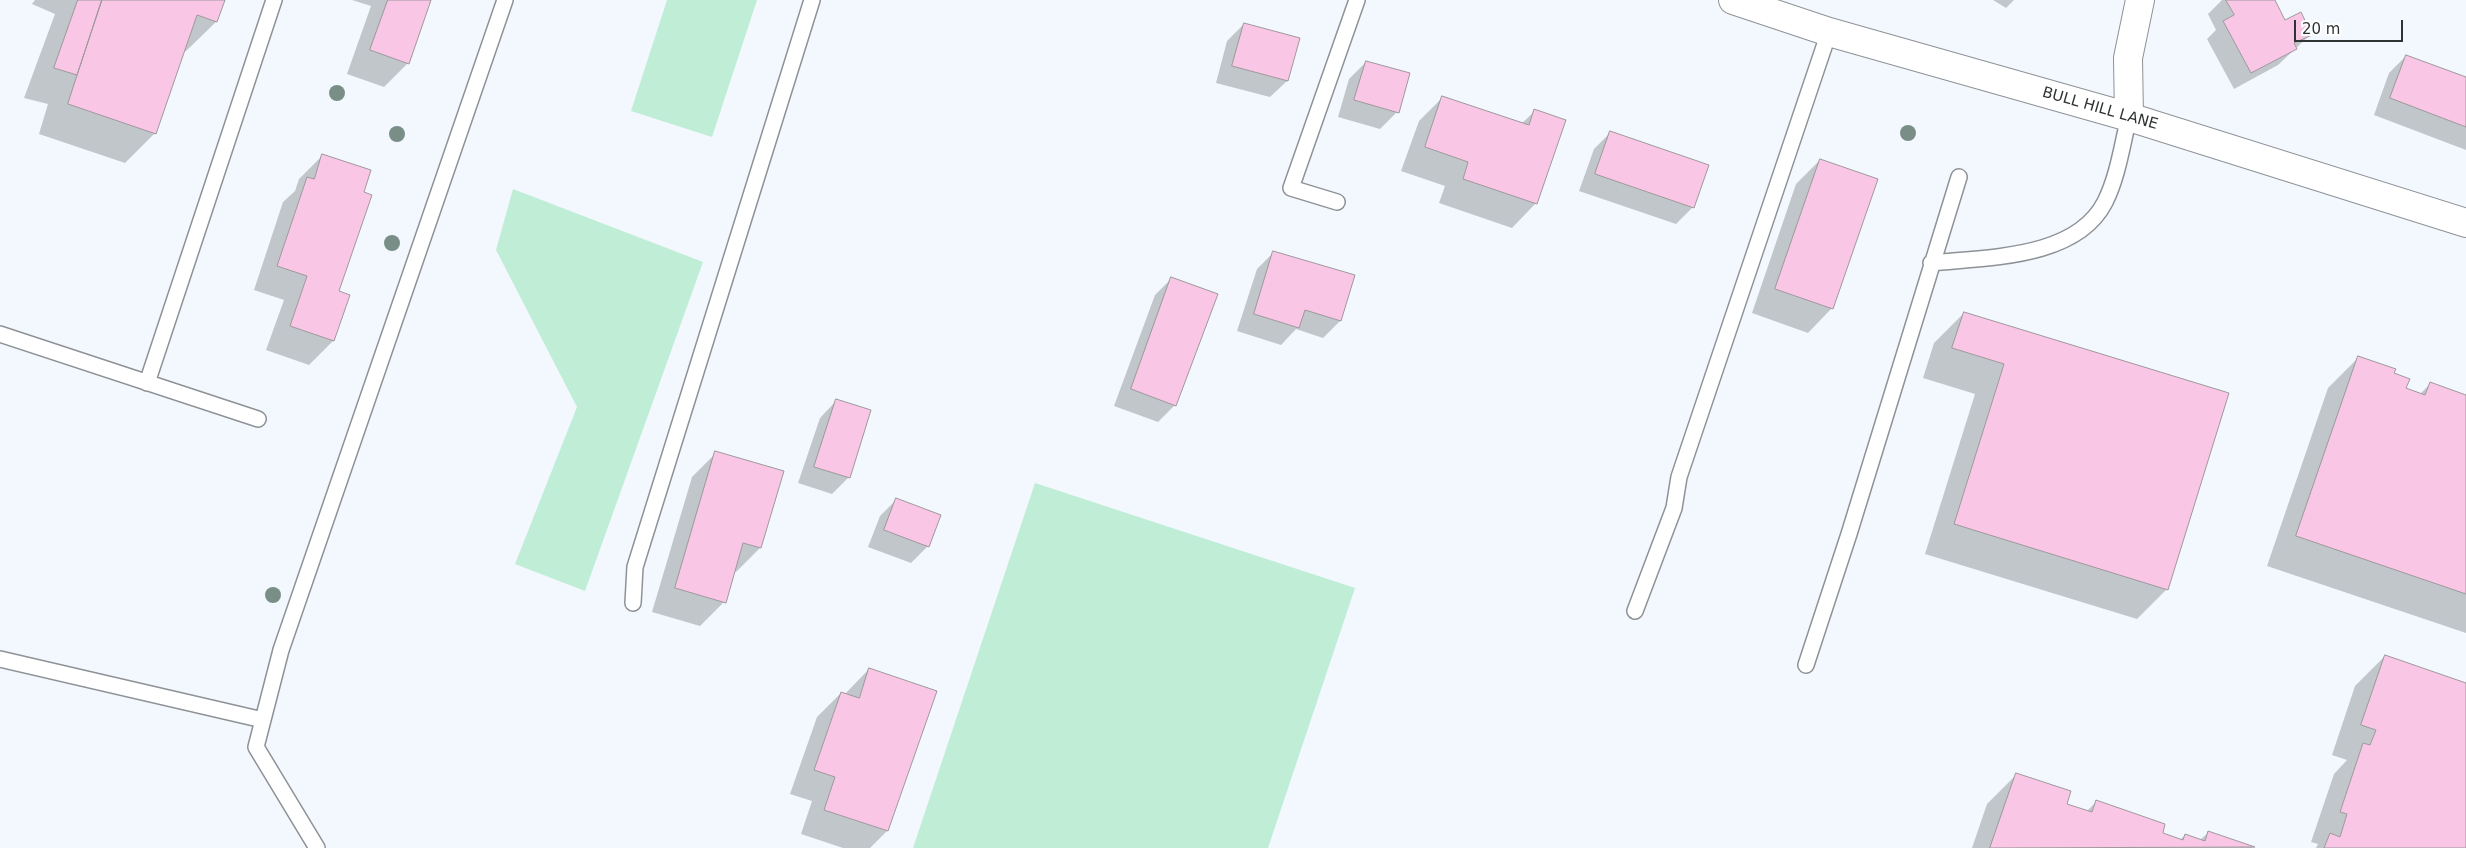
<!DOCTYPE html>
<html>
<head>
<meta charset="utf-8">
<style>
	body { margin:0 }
	#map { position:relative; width:2466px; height:848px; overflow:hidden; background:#f2f8fd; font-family:"DejaVu Sans",sans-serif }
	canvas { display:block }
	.scale { position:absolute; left:2294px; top:20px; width:109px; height:22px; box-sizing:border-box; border:2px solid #303334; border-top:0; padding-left:6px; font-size:15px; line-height:18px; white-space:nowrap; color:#303334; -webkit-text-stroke:4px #fff; paint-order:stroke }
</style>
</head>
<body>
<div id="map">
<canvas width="2466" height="848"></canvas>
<div class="scale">20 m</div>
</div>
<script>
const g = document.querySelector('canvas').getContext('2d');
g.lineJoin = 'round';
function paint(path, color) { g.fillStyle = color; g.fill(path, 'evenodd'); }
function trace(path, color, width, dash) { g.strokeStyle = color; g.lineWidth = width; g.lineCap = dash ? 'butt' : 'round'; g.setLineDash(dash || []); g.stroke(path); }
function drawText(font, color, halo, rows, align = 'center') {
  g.font = font + ' "DejaVu Sans",sans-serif'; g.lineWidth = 4.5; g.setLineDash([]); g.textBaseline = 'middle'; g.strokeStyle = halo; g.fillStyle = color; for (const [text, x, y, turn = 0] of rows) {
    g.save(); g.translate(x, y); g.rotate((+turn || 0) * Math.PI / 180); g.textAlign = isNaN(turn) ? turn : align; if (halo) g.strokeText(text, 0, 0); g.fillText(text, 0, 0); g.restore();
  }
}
const green = new Path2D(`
	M667 0H757L712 137 631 111Z
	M513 189 703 262 585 591 515 564 577 407 496 250Z
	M1035 483 1355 588 1268 848H913Z`);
const shadow = new Path2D(`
	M35 0H223L216 22 186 51H184L155 133 125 163 39 134 48 104 24 98 55 14 32 4Z
	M352 0H430L408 63 384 87 347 74 371 6Z
	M1993 0H2014L2006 8Z
	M2222 0H2273L2284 22 2311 34 2278 65 2234 89 2207 39 2216 30 2208 14Z
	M1244 24 1287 81 1270 97 1216 83 1227 41Z
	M2406 56 2466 78V150L2374 115 2389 73Z
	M1366 62 1397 112 1380 129 1338 117 1349 79Z
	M1443 97 1521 124 1535 111 1536 203 1512 228 1439 203 1445 186 1401 171 1419 121Z
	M1611 132 1693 207 1676 224 1579 191 1594 149Z
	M323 155 362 193 337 291 333 341 309 365 266 350 284 300 254 290 283 202 295 191 299 179Z
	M1820 160 1832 308 1808 333 1752 313 1796 184Z
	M1274 252 1353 276 1340 321 1323 338 1296 329 1281 345 1237 331 1257 269Z
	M1172 278 1175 405 1158 422 1114 406 1155 295Z
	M1964 313 2228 393 2167 589 2137 619 1925 554 1975 394 1923 378 1934 343Z
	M2358 358 2393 374 2405 389 2420 394 2430 384 2466 396V633L2267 566 2328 388Z
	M836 401 849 477 832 494 798 483 820 418Z
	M716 453 760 548 736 572 734 571 724 602 700 626 652 612 692 477Z
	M897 499 928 546 911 563 868 547 880 516Z
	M2385 656 2466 684V848H2316L2318 844 2311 842 2334 774 2347 760 2332 755 2355 686Z
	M869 669 887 831 870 848H843L801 834 812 801 790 794 817 717 841 693 845 694Z
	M2017 774 2066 805 2086 812 2096 802 2161 834 2180 840 2185 835 2200 840 2209 832 2254 848H1972L1987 804Z`);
const building = new Path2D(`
	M78 0H102L77 75 54 68Z
	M102 0H225L217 22 197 15 156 134 68 104Z
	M388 0H431L409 64 370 50Z
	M2226 0H2275L2285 20 2301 12 2312 35 2294 43 2297 49 2251 73 2223 21 2234 15Z
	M1244 23 1300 38 1288 81 1232 66Z
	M2406 55 2466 77V127L2390 98Z
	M1366 61 1410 73 1399 113 1354 100Z
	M1442 96 1529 125 1534 109 1566 120 1537 204 1463 179 1468 162 1425 147Z
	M1610 131 1709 165 1694 208 1595 174Z
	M322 154 371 170 364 192 372 195 339 291 350 295 334 341 290 326 307 276 277 266 307 177 314 179Z
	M1820 159 1878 179 1833 309 1775 289Z
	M1273 251 1355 275 1341 321 1305 310 1299 328 1254 314Z
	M1171 277 1218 294 1176 406 1131 389Z
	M1964 312 2229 393 2168 590 1954 524 2004 364 1952 348Z
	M2358 356 2396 369 2394 373 2410 379 2406 388 2425 395 2430 382 2466 395V594L2296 536Z
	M836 399 871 410 850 478 814 467Z
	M715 451 784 471 761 548 743 543 726 603 675 588Z
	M896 498 941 515 929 547 884 530Z
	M2385 655 2466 683V848H2324L2330 833 2340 837 2347 814 2340 812 2363 743 2370 745 2376 730 2361 725Z
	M869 668 937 691 888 831 824 810 835 777 814 770 841 692 859 698Z
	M2016 773 2071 791 2067 804 2092 812 2096 800 2165 824 2163 833 2183 840 2185 834 2205 841 2208 831 2255 847 1990 848Z`);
const lane = new Path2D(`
	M1337 202 1291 188 1357 0
	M1931 263C1987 257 2076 259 2105 202 2118 176 2122 145 2129 117
	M0 334 258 419
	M147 383 274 0
	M633 603 635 567 812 0
	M1635 611 1674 508 1679 477 1829 32
	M0 659 263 720
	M1806 665 1849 534 1959 177
	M317 848 256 747 281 650 505 0`);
const street = new Path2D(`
	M2129 117 2128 58 2140 0`);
const secondary = new Path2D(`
	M1733 0 1829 32 2129 117 2466 223`);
const trees = [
	[337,93],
	[1908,133],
	[397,134],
	[392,243],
	[273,595]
];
const streetNames = [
	["BULL HILL LANE",2100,109,16]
];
paint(green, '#c0edd6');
paint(shadow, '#0003');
paint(building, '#f9c6e6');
trace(building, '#9e989b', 1);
trace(lane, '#8d9297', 18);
trace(street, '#8d9297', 30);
trace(secondary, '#8d9297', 30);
trace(lane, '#fff', 15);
trace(street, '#fff', 28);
trace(secondary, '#fff', 28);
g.fillStyle = '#7a8e88';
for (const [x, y] of trees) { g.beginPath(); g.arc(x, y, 8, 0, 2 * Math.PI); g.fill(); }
drawText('15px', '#303334', '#fff', streetNames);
</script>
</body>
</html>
